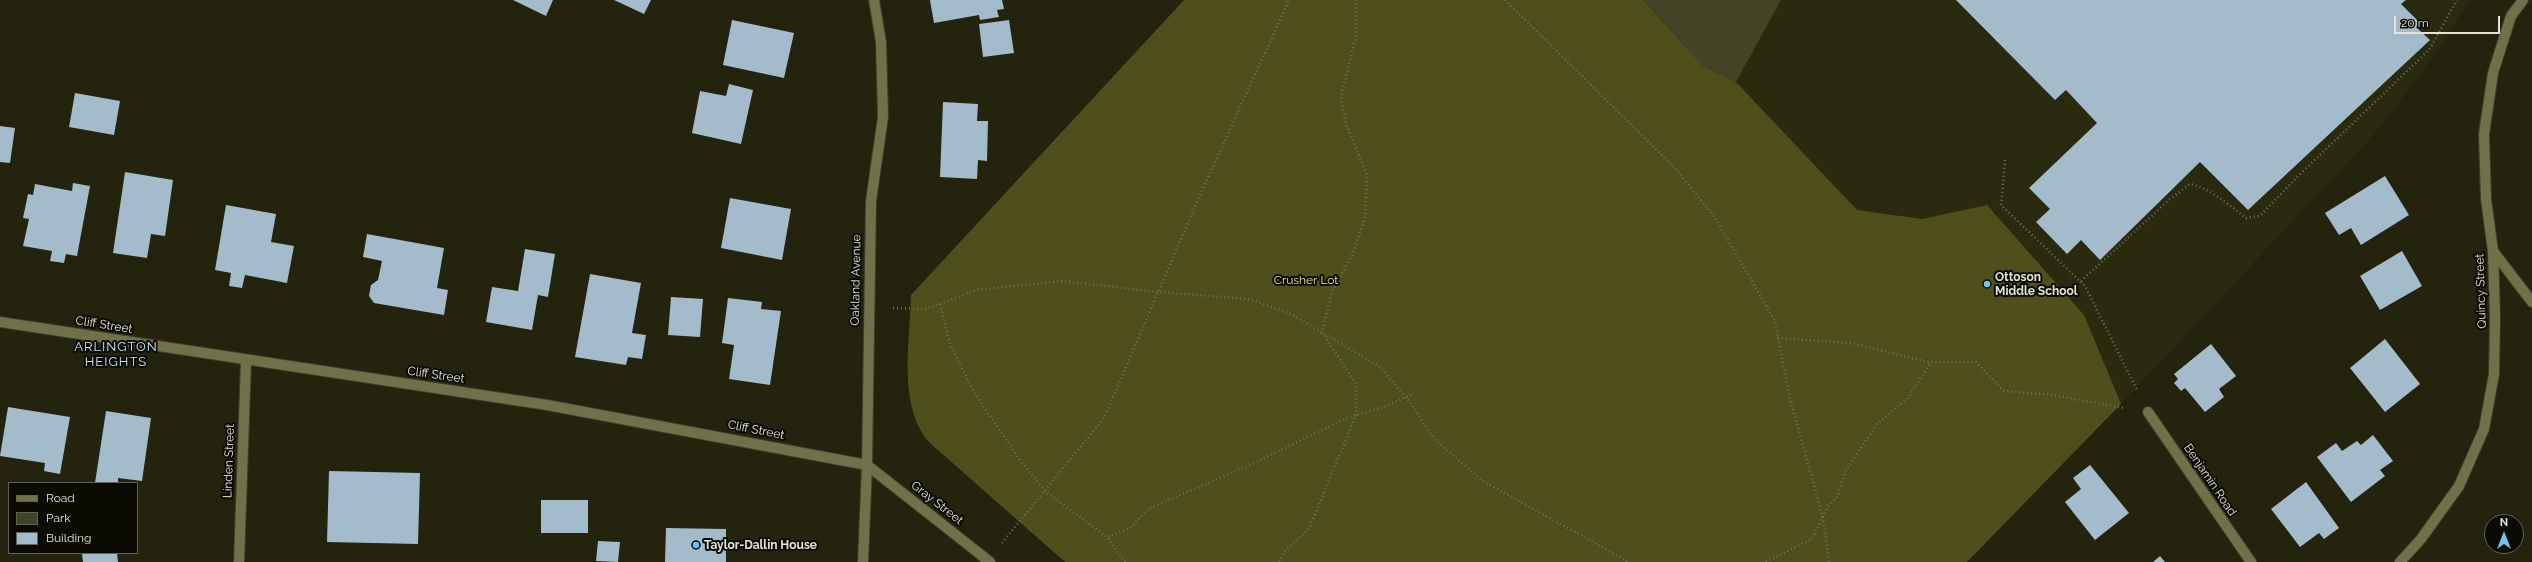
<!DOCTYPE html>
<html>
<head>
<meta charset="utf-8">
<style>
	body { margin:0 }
	#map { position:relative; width:2532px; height:562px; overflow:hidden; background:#23230e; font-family:Raleway,sans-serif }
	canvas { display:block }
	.legend { position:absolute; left:8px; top:482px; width:130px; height:72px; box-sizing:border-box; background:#0b0b04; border:1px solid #616258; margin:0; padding:5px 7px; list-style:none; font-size:12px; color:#e3e4d7 }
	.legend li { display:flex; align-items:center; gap:8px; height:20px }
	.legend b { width:20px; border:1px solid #616258 }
	.north { position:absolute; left:2484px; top:514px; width:40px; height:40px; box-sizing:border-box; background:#0b0b04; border:1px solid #616258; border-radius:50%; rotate:0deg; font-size:11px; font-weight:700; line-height:16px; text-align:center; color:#e3e4d7 }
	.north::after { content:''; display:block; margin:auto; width:14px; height:18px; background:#70c2f4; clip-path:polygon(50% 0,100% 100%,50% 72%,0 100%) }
	.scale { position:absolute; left:2394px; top:16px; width:106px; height:18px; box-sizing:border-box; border:2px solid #e3e4d7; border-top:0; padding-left:5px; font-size:12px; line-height:14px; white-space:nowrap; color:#e3e4d7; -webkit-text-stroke:3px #0b0b04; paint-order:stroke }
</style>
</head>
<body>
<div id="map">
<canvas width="2532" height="562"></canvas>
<ul class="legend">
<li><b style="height:5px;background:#717149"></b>Road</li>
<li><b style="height:11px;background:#434325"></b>Park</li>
<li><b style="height:11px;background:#a3bbca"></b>Building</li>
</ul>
<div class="north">N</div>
<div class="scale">20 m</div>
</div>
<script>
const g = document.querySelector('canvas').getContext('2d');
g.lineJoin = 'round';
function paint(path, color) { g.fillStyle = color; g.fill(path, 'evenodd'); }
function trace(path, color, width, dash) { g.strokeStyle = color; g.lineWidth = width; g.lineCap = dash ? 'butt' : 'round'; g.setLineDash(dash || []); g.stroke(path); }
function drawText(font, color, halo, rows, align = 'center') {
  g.font = font + ' Raleway,sans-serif'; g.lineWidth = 4; g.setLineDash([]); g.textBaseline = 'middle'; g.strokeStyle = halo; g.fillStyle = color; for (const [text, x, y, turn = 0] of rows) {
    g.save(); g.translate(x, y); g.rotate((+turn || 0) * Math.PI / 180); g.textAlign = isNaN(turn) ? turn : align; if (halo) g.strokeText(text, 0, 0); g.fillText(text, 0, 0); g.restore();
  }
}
const built = new Path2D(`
	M1530 0H2470L2444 42 2381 127 2145 379 1967 562H1946Z`);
const green = new Path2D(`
	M1643 0H1781L1736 82 1703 66Z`);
const forest = new Path2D(`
	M1184 0H1643L1703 66 1736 82 1857 210 1922 219 1987 205 2084 315 2121 404 1967 562H1065L931 444C897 409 910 341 911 295Z`);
const building = new Path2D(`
	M513 0H553L546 16Z
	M614 0H651L644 14Z
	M930 0H1002L1004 9 997 10 999 17 980 20 979 15 934 23Z
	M1956 0H2406L2401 4 2420 23 2416 27 2430 40 2248 210 2200 162 2100 260 2081 240 2067 254 2036 222 2050 209 2029 188 2097 123 2066 90 2055 100Z
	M732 20 794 33 784 78 723 65Z
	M1009 20 1014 53 983 57 979 24Z
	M729 84 753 90 741 144 692 133 700 91 726 96Z
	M75 93 120 101 114 135 69 127Z
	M943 102 978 104 977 121H988L987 161 978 160 977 179 940 177Z
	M0 126 15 128 10 163 0 162Z
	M125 172 173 180 165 236 151 234 147 258 113 253Z
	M2385 176 2409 215 2361 245 2351 228 2339 235 2325 213Z
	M73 183 90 186 77 256 66 254 64 263 50 261 52 251 23 246 29 219 23 218 28 194 33 195 35 184 72 191Z
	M730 198 791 209 782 260 721 248Z
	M226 205 276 214 271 242 294 246 287 283 245 275 242 288 229 286 231 273 215 270Z
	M367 234 444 248 437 288 448 290 444 315 374 303 369 296 371 285 378 280 382 261 363 257Z
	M525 249 555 254 548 297 538 295 532 330 486 322 492 287 518 291Z
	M2402 251 2422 286 2380 310 2360 276Z
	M590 274 641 283 632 333 646 335 642 359 628 357 626 365 575 357Z
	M671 297 703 299 700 337 668 335Z
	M728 298 762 302 761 309 781 311 770 385 729 379 734 345 722 343Z
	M2385 339 2420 384 2385 412 2350 368Z
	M2211 344 2236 376 2219 389 2224 397 2205 412 2185 388 2181 391 2174 383 2178 379 2174 374Z
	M8 407 70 417 60 474 44 471 45 463 0 456Z
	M106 411 151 418 142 481 118 478V483H95Z
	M2373 435 2393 461 2380 470 2385 476 2351 502 2317 457 2336 443 2342 451 2357 441 2361 445Z
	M2090 465 2129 513 2095 540 2065 502 2081 489 2073 478Z
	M329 471 420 473 418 544 327 542Z
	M2306 482 2339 528 2324 539 2319 533 2300 547 2271 509Z
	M541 500H588V533H541Z
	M666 528 726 529V562H665Z
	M598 541 620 542 618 562 596 561Z
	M82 553H117L118 562H83Z
	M2160 556 2165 562H2153Z`);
const path = new Path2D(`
	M1505 0 1672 165 1714 216 1775 321 1789 395 1823 518 1829 562
	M2005 160 2001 205 2085 286 2137 390
	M2081 281 2169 200 2190 184C2210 188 2229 205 2246 218L2260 216 2298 176 2429 50 2457 0
	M940 304 950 344 973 391 1022 463 1045 491 1107 537
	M893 308 926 309 976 290 1062 281 1158 292 1249 299 1291 314 1380 367 1410 402 1434 439 1483 481 1629 562
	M1778 338 1850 343 1928 362H1976L2004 391 2053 395 2124 408
	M1002 543 1104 418 1197 202 1289 0
	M1125 562 1107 537 1130 528 1148 509 1254 463 1349 417 1384 407 1411 395
	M1279 562 1285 551 1309 529 1356 415V384L1322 332 1332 292 1352 255 1365 218 1367 175 1346 124 1341 97 1356 36V0
	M1766 562 1812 539 1828 506 1837 497 1846 470 1877 424 1908 398 1931 362`);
const minor = new Path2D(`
	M2493 251 2532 302
	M0 322 547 405 867 465 990 562
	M2148 412 2251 562
	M239 562 246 361
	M863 562 867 465 871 201 883 117 881 42 874 0
	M2400 562 2421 539 2459 486 2484 429 2494 374 2495 317 2493 251 2486 199 2484 134 2493 73 2511 16 2523 0`);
const markers = [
	[1987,284,4,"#70c2f4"],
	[696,545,4,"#70c2f4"]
];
const poiNames = [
	["Ottoson",1995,277],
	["Middle School",1995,291],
	["Taylor-Dallin House",704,545]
];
const streetNames = [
	["Oakland Avenue",856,280,-89],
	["Quincy Street",2481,291,-92],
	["Cliff Street",104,325,9],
	["Cliff Street",436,375,8],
	["Cliff Street",756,430,11],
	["Linden Street",229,461,-88],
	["Benjamin Road",2210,480,56],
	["Gray Street",937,503,38]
];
const parkNames = [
	["Crusher Lot",1306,280]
];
const neighbourhoodNames = [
	["ARLINGTON",116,347],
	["HEIGHTS",116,362]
];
paint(built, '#2a2a0e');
paint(green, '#434325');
paint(forest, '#4f4f1e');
paint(building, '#a3bbca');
trace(minor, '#3e3e2a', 12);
trace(path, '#70705f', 2.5, [1, 3]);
trace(minor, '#717149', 10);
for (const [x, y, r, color] of markers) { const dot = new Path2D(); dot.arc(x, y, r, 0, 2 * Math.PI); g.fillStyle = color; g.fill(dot); trace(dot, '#0b0b04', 1.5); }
drawText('bold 12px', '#e3e4d7', '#0b0b04', poiNames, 'left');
drawText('12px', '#e3e4d7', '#0b0b04', streetNames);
drawText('12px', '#e4e395', '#0b0b04', parkNames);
g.letterSpacing = '1px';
drawText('13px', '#c8e5f8', '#0b0b04', neighbourhoodNames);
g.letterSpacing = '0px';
</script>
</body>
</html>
